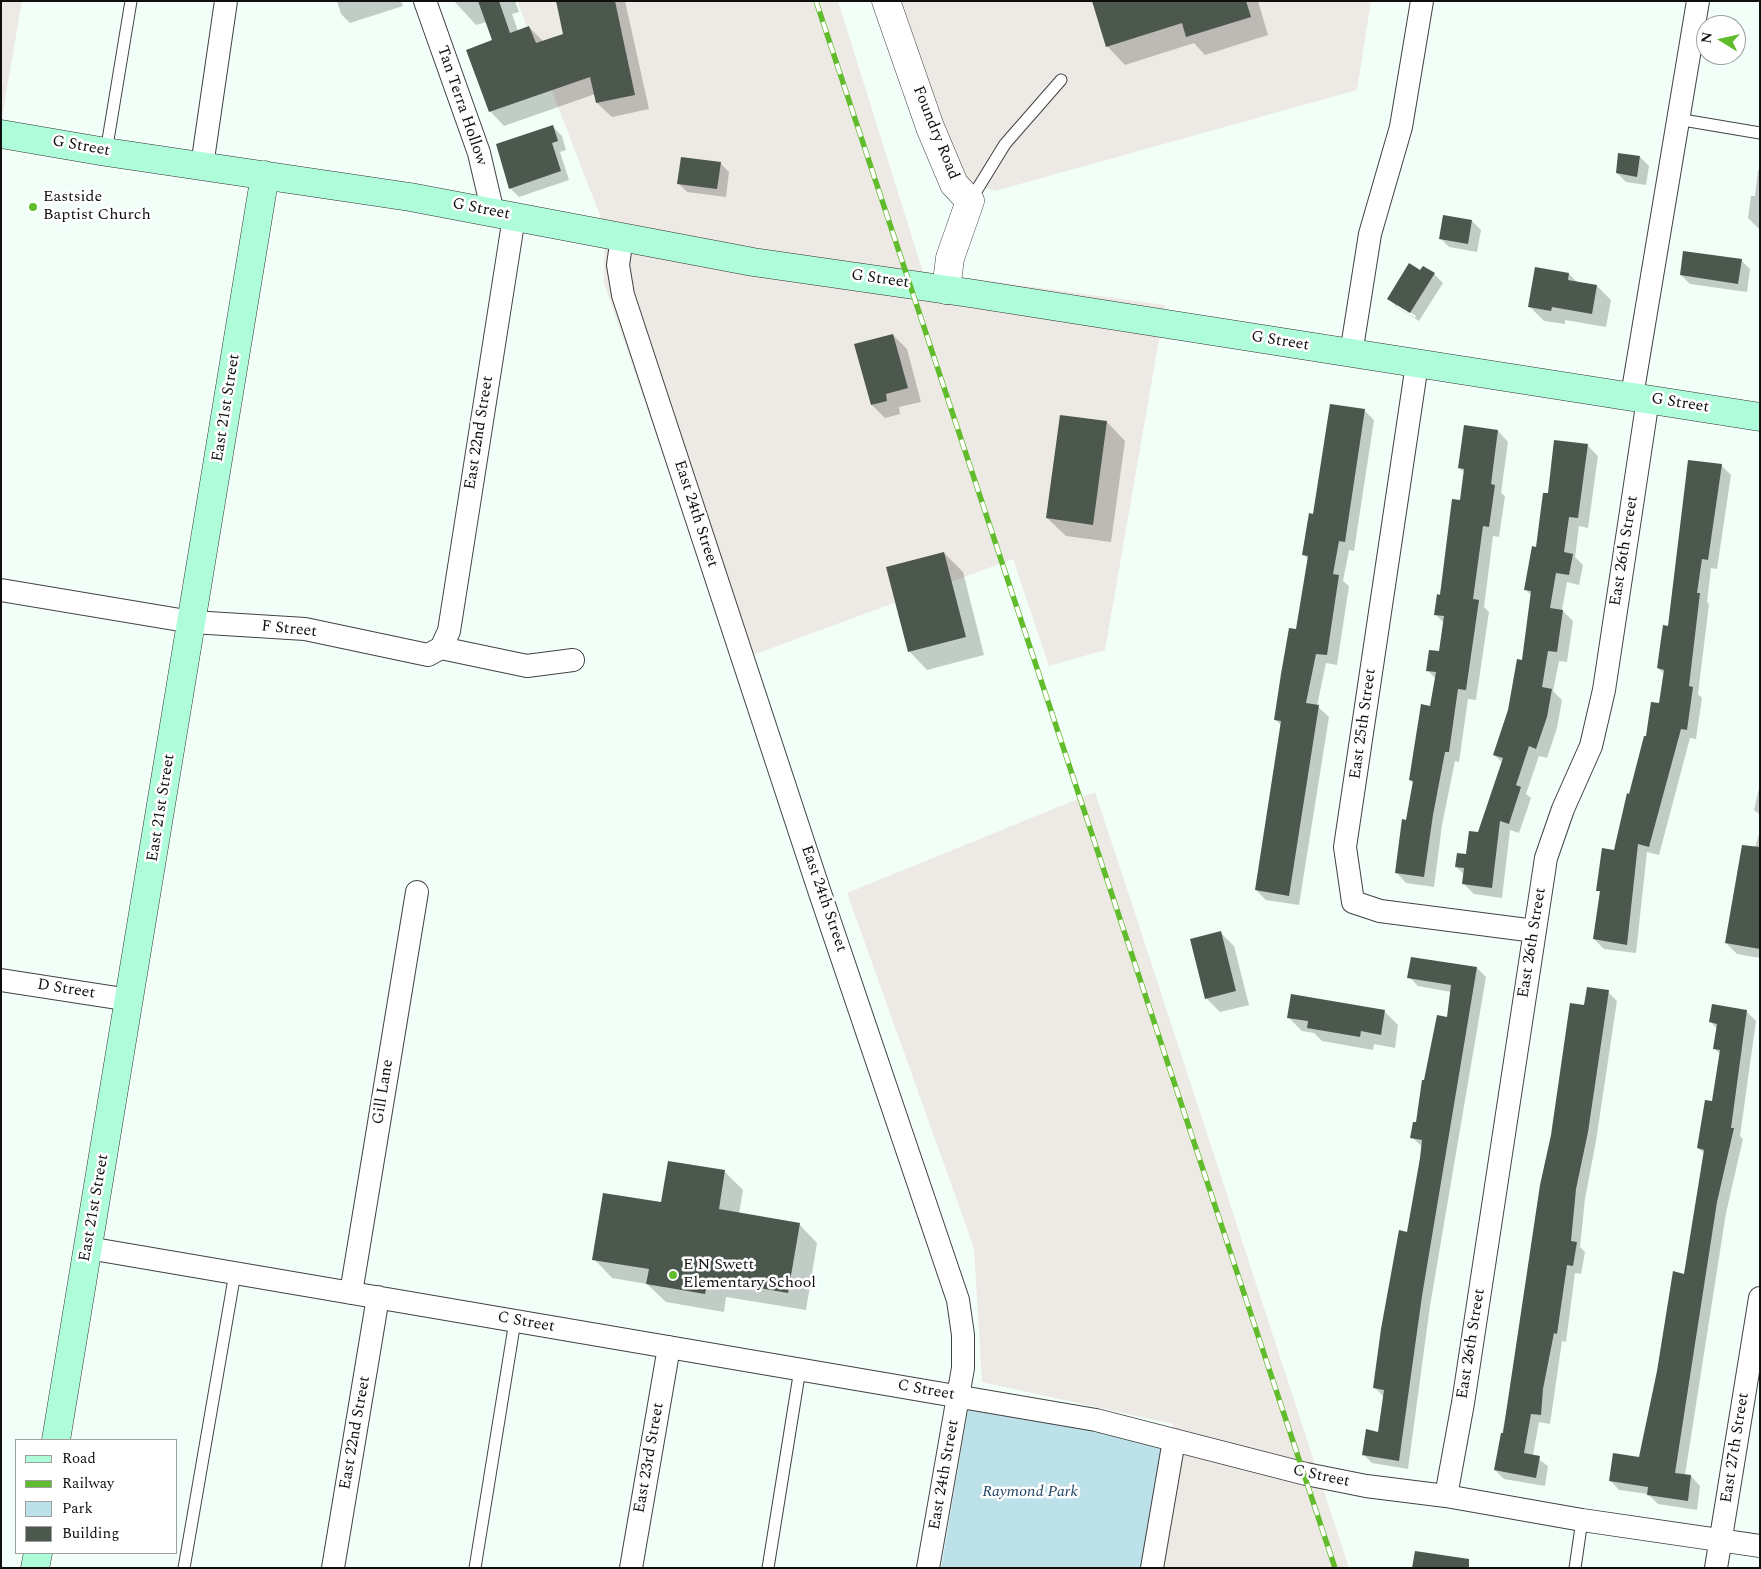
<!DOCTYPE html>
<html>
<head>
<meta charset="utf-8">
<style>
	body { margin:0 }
	#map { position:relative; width:1761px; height:1569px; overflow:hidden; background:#f2fff8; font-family:Spectral,serif }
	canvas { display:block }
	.frame { position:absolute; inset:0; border:2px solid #0f0f0f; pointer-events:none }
	.legend { position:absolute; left:15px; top:1439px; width:162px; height:115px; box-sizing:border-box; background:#fff; border:1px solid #9f9f9f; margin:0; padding:6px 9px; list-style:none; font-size:15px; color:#0f0f0f }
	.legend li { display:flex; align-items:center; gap:10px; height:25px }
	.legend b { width:25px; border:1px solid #9f9f9f }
	.north { position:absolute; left:1696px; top:15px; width:50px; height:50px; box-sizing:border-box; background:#fff; border:1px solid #9f9f9f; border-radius:50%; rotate:279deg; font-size:14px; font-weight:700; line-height:20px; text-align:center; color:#0f0f0f }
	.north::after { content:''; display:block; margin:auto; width:18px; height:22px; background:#60bc2b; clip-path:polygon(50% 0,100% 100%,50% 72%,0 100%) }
</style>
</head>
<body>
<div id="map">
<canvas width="1761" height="1569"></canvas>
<div class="frame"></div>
<ul class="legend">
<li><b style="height:6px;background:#affcdb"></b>Road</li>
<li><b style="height:6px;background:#60bc2b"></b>Railway</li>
<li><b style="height:14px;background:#bce1e9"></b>Park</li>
<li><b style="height:14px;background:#4c584d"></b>Building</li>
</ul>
<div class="north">N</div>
</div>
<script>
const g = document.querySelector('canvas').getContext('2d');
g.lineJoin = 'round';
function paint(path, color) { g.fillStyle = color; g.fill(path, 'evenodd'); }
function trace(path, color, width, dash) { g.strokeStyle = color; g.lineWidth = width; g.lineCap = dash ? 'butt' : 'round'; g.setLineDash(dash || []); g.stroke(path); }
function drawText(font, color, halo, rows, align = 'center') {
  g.font = font + ' Spectral,serif'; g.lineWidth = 5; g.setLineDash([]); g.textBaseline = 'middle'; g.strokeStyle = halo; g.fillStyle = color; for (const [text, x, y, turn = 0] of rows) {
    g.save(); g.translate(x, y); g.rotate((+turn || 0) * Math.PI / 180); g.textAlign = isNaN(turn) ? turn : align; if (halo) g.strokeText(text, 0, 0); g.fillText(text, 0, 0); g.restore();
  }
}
const industrial = new Path2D(`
	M1 1H22L1 123Z
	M517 1H838L923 272 1165 305 1105 650 1049 666 1013 559 734 662 604 283 605 228Z
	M896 1H1371L1357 90 995 191 963 180Z
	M1095 792 1129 895 1349 1568H1147L1173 1424 982 1382 974 1248 847 893Z`);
const green = new Path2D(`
	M969 1403 1169 1445 1147 1568H941Z`);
const shadow = new Path2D(`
	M337 1H401L403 6 350 23 341 14Z
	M454 1H515L519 12 512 14 518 31 529 27 544 42 565 35 557 1H625L649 109 612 117 597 103 595 94 504 126 490 111 493 41 487 22 476 25Z
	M1093 1H1258L1268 35 1205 55 1194 43 1125 65 1107 46Z
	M553 127 562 136 566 150 560 152 569 180 519 197 510 188Z
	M1640 157 1649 166 1646 185 1626 182 1617 173Z
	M720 163 729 172 726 197 687 192 678 183Z
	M1758 170H1760V230L1748 218 1751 196H1755Z
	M1444 216 1472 221 1481 230 1477 252 1449 247 1440 238Z
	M1741 260 1750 269 1747 292 1690 284 1681 275Z
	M1420 271 1434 274 1443 283 1419 321 1398 308 1389 299ZM1397 304 1416 316 1415 318 1397 307Z
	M1569 274 1577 282 1597 286 1611 300 1606 327 1565 320V324L1544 321 1530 307Z
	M893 335 907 349 921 402 899 407 900 414 885 418 872 405Z
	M1364 410 1374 420 1354 551 1349 550 1343 581 1349 586 1337 665 1326 663 1317 706 1329 717 1299 905 1266 900 1256 890 1282 726 1276 720 1297 630 1309 560 1303 554 1314 515Z
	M1107 422 1125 441 1111 542 1066 536 1047 518Z
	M1498 431 1508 442 1501 493 1505 496 1499 537 1493 536 1484 607 1489 612 1476 700 1468 699 1459 762 1455 761 1442 825 1434 887 1406 883 1396 872 1414 784 1410 780 1431 707 1436 679 1428 671 1440 653 1444 623 1435 614 1461 502 1465 473 1459 468Z
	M1588 446 1598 456 1588 528 1579 526 1575 557 1583 565 1579 585 1567 582 1562 610 1573 621 1567 662 1559 661 1553 691 1562 700 1557 728 1547 758 1539 756 1526 794 1531 798 1519 833 1510 830 1502 898 1474 894 1464 884 1465 875 1456 867 1467 855 1479 834 1503 763 1494 755 1523 662 1532 596 1526 590 1549 495Z
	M1721 465 1731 475 1717 569 1711 568 1707 602 1709 604 1698 694 1702 698 1696 739 1690 738 1659 855 1647 852 1636 953 1604 949 1594 939 1601 893 1598 890 1615 852 1648 738 1660 705 1665 675 1658 668 1669 627Z
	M944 553 963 572 984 655 927 670 909 651Z
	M1759 788H1760V815L1754 810Z
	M1760 831V958L1737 954 1726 943Z
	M1220 932 1234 946 1249 1005 1220 1012 1206 998Z
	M1477 968 1486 977 1430 1306 1408 1469 1372 1463 1363 1454 1379 1433 1384 1397 1375 1388 1408 1233 1423 1147 1411 1137 1417 1124 1425 1081 1448 1018 1451 992 1418 986 1409 977Z
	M1608 992 1617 1001 1596 1141 1585 1199 1580 1247 1585 1252 1581 1274 1575 1273 1566 1342 1562 1341 1550 1424 1539 1422 1533 1455 1548 1466 1545 1486 1504 1479 1495 1470 1585 1007Z
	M1746 1011 1756 1021 1740 1136 1743 1139 1726 1213 1685 1475 1691 1476 1700 1486 1697 1510 1658 1504 1648 1494 1619 1490 1610 1480 1640 1458 1685 1275 1705 1154 1698 1148 1713 1102 1721 1055 1714 1048 1717 1029 1711 1022Z
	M1385 1012 1398 1025 1395 1048 1374 1044 1373 1050 1322 1041 1314 1033 1302 1031 1288 1017Z
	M724 1171 743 1190 739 1214 799 1224 817 1243 806 1310 726 1297 724 1312 666 1302 647 1284 612 1278 594 1259 662 1204Z`);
const building = new Path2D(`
	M478 1H499L510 33 529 26 536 43 563 34 556 1H615L635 95 596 103 590 77 489 112 466 50 492 40Z
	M1092 1H1246L1251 17 1186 37 1182 23 1106 47Z
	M553 125 558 141 552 143 561 171 509 189 496 144Z
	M1618 153 1640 156 1637 177 1616 173Z
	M681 157 721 162 717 189 677 184Z
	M1443 215 1472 220 1468 244 1439 239Z
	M1683 251 1742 259 1738 284 1680 275Z
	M1409 263 1420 270 1423 266 1435 273 1410 313 1387 299Z
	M1535 267 1569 273 1568 280 1597 285 1592 314 1552 307 1551 311 1528 307Z
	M893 334 908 388 886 394 887 401 871 405 854 344Z
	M1330 404 1365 409 1345 542 1339 541 1333 574 1339 575 1327 655 1316 654 1306 703 1319 705 1289 896 1255 890 1281 721 1274 720 1281 674 1289 628 1296 629 1308 556 1302 555 1309 513 1313 514Z
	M1060 415 1107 421 1093 525 1046 518Z
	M1464 425 1498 430 1491 484 1495 485 1489 527 1483 526 1473 599 1479 600 1466 690 1458 689 1449 752H1445L1433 815 1424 877 1395 873 1402 819 1406 820 1413 781 1409 780 1421 704 1430 706 1436 672 1426 671 1429 650 1439 651 1444 616 1434 615 1437 594 1440 595 1452 499 1460 500 1464 469 1458 468Z
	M1554 440 1588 444 1578 518 1569 517 1564 552 1573 554 1569 575 1556 573 1550 608 1563 610 1557 652 1548 651 1542 687 1552 689 1547 717 1536 749 1529 746 1516 785 1521 787 1509 824 1500 821 1492 888 1462 884 1464 868 1455 867 1457 853 1466 854 1469 831 1478 832 1503 758 1493 755 1508 710 1517 659 1522 660 1531 591 1524 590 1532 546 1536 547 1543 493H1548Z
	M1688 460 1722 464 1708 560 1702 559 1697 593H1700L1689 686 1693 687 1687 730 1681 729 1649 847 1638 844 1627 945 1593 939 1600 891H1596L1602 848 1614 850 1627 793 1629 794 1644 736H1646L1651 702 1659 703 1664 670 1657 668 1663 625 1668 626Z
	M944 552 966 637 908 652 886 567Z
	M1742 845 1760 847V949L1725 943Z
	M1221 931 1236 991 1205 999 1190 939Z
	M1411 957 1477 967 1422 1296 1399 1461 1362 1455 1366 1429 1378 1432 1384 1390 1373 1388 1381 1329 1399 1230 1407 1232 1420 1158 1422 1140 1410 1138 1413 1122H1416L1422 1080H1424L1437 1015 1447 1017 1451 985 1407 978Z
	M1587 987 1609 990 1588 1132 1576 1189 1571 1241 1577 1242 1573 1266 1567 1265 1557 1334 1554 1333 1543 1389 1541 1415 1531 1414 1524 1453 1540 1456 1536 1478 1494 1470 1501 1433H1503L1540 1185 1551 1135 1570 1003 1584 1005Z
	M1291 994 1385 1010 1381 1035 1361 1031 1360 1037 1307 1028 1308 1021 1287 1018Z
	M1712 1004 1747 1010 1731 1128H1734L1717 1202 1675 1473 1691 1475 1688 1501 1647 1495 1648 1487 1609 1481 1613 1453 1639 1457 1657 1371 1673 1271 1684 1274 1704 1150 1697 1148 1705 1100 1712 1101 1720 1050 1713 1049 1717 1024 1709 1022Z
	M668 1161 725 1170 719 1209 800 1223 788 1293 708 1279 705 1294 646 1284 649 1269 592 1260 603 1193 661 1202Z
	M1415 1551 1469 1559V1568H1412Z`);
const service = new Path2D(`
	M1677 119 1760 133
	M106 152 131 1
	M970 201 1005 144 1061 80
	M184 1568 235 1273
	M475 1568 515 1321
	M768 1568 800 1369
	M1575 1568 1582 1520`);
const minor = new Path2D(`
	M425 1 479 153 493 213
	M202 166 226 1
	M622 237 618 265 623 295 820 893 958 1300 963 1335V1368L928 1568
	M1351 354 1370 234 1401 127 1422 1
	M1417 364 1345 847 1353 902 1380 911 1535 931
	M1632 396 1698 1
	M1 590 192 622 305 629 428 655 441 648 527 666 573 660
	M441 648 449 631 514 217
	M1 980 130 1000
	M88 1248 1096 1420 1306 1474 1366 1486 1446 1496 1582 1520 1760 1546
	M351 1293 417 892
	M1446 1496 1463 1403 1546 858 1563 809 1591 746 1604 690 1648 399
	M333 1568 378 1297
	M631 1568 669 1347
	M1152 1568 1174 1440
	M1716 1568 1760 1298`);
const tertiary = new Path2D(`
	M886 1 930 127 954 184 970 201 950 258 946 290`);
const secondary = new Path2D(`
	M1 134 106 152 410 197 753 262 969 293 1760 417
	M56 1440 265 175
	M35 1568 38 1553`);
const rail = new Path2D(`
	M816 1 1335 1568`);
const markers = [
	[33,207,5,"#60bc2b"],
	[673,1275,5,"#60bc2b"]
];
const streetNames = [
	["Tan Terra Hollow",461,106,71],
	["Foundry Road",935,133,68],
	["G Street",81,147,10],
	["G Street",481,210,11],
	["G Street",880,280,8],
	["G Street",1280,342,9],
	["G Street",1680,404,9],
	["East 21st Street",227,408,-81],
	["East 22nd Street",480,433,-81],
	["East 24th Street",695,514,72],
	["East 26th Street",1625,551,-81],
	["F Street",289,630,6],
	["East 25th Street",1364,724,-82],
	["East 21st Street",162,808,-81],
	["East 24th Street",823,899,71],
	["East 26th Street",1533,943,-81],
	["D Street",66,990,9],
	["Gill Lane",384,1092,-81],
	["East 21st Street",95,1208,-80],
	["C Street",526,1323,10],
	["East 26th Street",1472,1344,-81],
	["C Street",926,1391,10],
	["East 22nd Street",356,1433,-80],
	["East 27th Street",1736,1448,-81],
	["East 23rd Street",650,1458,-80],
	["East 24th Street",945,1475,-80],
	["C Street",1321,1477,12]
];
const poiNames = [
	["Eastside",43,198],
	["Baptist Church",43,216],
	["E N Swett",683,1266],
	["Elementary School",683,1284]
];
const parkNames = [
	["Raymond Park",1030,1493]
];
paint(industrial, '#ede9e4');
paint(green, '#bce1e9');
paint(shadow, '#0003');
paint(building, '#4c584d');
trace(service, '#424242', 13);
trace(minor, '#424242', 24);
trace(tertiary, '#424242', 29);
trace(secondary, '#313131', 29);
trace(service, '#fff', 11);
trace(minor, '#fff', 22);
trace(tertiary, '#fff', 28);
trace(secondary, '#affcdb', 28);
trace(rail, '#60bc2b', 5.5);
trace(rail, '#fff', 4, [11]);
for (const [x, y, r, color] of markers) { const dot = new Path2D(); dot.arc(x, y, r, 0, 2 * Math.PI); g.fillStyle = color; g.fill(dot); trace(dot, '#fff', 2); }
drawText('16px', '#0f0f0f', '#fff', streetNames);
drawText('16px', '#0f0f0f', '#fff', poiNames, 'left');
drawText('italic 16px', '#214566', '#fff', parkNames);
</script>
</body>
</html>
